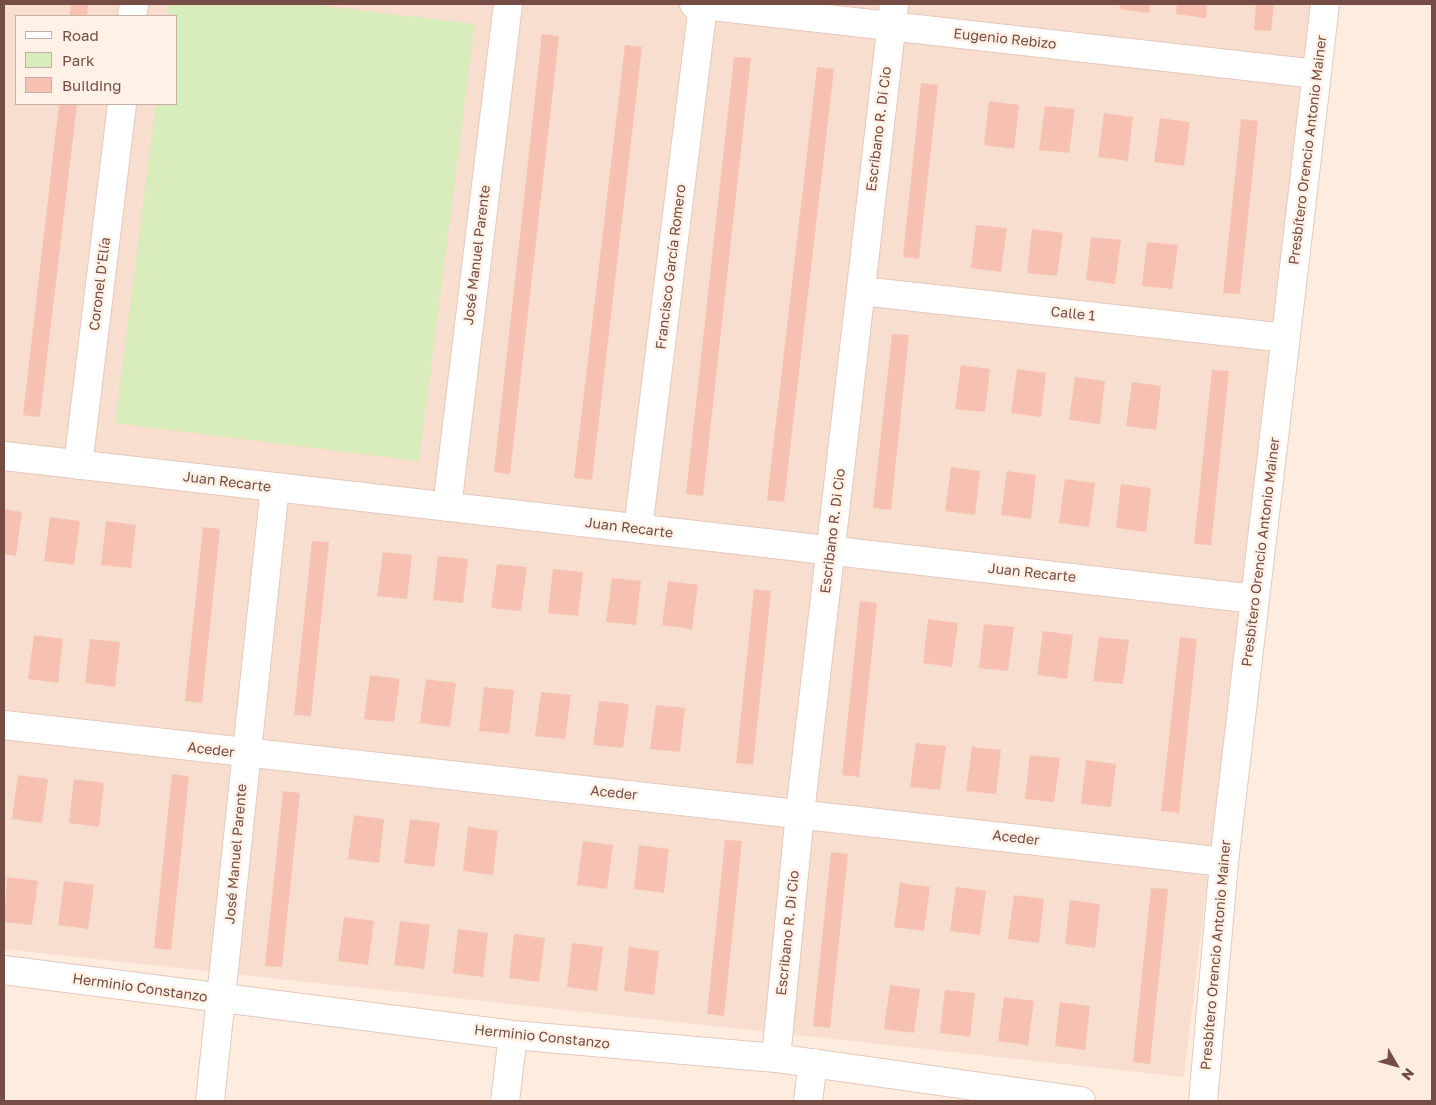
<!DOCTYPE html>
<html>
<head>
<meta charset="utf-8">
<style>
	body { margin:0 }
	#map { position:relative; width:1436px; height:1105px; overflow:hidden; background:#feecde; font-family:"Golos Text",sans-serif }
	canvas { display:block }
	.frame { position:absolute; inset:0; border:5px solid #764d44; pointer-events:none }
	.legend { position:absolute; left:15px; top:15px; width:162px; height:90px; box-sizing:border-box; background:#fff1e6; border:1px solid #c8afa5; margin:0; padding:6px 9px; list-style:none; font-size:15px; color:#764d44 }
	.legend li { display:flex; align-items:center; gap:10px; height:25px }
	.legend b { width:25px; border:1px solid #c8afa5 }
	.north { position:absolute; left:1371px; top:1040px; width:50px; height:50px; -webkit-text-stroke:4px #fff1e6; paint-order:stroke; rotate:128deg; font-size:14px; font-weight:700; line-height:20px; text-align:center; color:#764d44 }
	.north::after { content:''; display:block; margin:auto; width:18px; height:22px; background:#764d44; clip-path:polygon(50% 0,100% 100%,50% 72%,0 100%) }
</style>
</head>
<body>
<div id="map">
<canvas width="1436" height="1105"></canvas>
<div class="frame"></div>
<ul class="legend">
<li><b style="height:6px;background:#fff"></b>Road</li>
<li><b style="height:14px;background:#d9ecbc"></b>Park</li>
<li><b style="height:14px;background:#f6c1b3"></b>Building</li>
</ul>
<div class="north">N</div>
</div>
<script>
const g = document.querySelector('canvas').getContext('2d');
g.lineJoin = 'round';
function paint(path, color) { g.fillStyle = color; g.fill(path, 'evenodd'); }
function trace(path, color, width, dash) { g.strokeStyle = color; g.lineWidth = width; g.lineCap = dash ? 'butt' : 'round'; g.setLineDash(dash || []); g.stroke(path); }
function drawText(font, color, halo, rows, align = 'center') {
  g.font = font + ' "Golos Text",sans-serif'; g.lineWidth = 5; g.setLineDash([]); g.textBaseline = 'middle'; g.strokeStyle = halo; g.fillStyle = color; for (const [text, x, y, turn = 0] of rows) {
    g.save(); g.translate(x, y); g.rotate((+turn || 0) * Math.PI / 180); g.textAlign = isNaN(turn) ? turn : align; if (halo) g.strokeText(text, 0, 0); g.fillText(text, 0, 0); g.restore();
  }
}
const residential = new Path2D(`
	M4 4H1311L1184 1077 4 949ZM16 16H176V104H16Z`);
const green = new Path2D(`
	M169 4H309L475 24 419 461 115 423 156 104H176V16H168Z`);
const building = new Path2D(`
	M71 4H88L87 16H69Z
	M1120 4H1150L1149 13 1119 9Z
	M1177 4H1207L1206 18 1176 14Z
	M1256 4H1274L1271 31 1254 30Z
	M542 34 559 36 510 474 494 472Z
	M625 45 642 47 592 480 574 478Z
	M734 57 751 58 703 496 686 494Z
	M817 67 834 69 784 502 767 500Z
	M921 83 938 85 919 259 903 257Z
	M989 101 1019 105 1014 149 984 145Z
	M59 104H77L40 417 23 415Z
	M1045 106 1075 109 1069 153 1039 150Z
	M1104 113 1133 117 1128 161 1098 157Z
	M1160 118 1190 122 1184 166 1154 162Z
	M1241 119 1258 121 1240 294 1223 293Z
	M976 225 1007 228 1001 272 971 268Z
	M1032 229 1063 233 1057 276 1027 273Z
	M1091 237 1121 240 1115 284 1086 280Z
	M1147 242 1178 245 1172 289 1142 286Z
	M892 334 909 335 891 510 873 508Z
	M961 365 990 369 985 412 955 409Z
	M1017 369 1046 373 1041 417 1011 413Z
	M1212 370 1229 371 1211 545 1194 544Z
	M1075 377 1105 381 1100 424 1069 420Z
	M1132 382 1161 386 1156 430 1126 426Z
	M951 467 980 471 975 515 945 511Z
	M1007 471 1036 475 1031 519 1001 515Z
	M1065 479 1095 483 1089 527 1059 523Z
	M1121 484 1151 488 1146 532 1116 528Z
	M4 509 22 512 16 556 4 554Z
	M50 517 80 521 74 565 44 561Z
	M106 521 136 525 131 568 101 565Z
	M203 527 220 529 202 703 185 701Z
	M312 541 329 542 311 716 294 715Z
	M383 552 412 555 407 599 377 596Z
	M438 556 468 559 463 603 433 600Z
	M497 564 527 567 521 611 491 608Z
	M553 569 583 572 578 616 548 613Z
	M612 578 641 581 636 625 606 622Z
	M668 581 698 585 692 629 662 625Z
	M754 589 771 591 753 765 736 763Z
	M860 601 877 603 859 777 842 775Z
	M928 619 958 623 952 667 923 663Z
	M984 624 1014 627 1008 671 979 668Z
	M1043 631 1073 635 1067 679 1037 675Z
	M34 635 63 639 58 683 28 679Z
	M1099 637 1129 640 1123 684 1093 681Z
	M1180 637 1197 639 1179 813 1161 811Z
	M90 639 120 642 115 687 85 683Z
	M370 675 400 679 394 722 364 719Z
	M426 679 456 683 450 727 420 723Z
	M484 687 514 690 509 734 479 731Z
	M541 692 571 695 565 739 535 736Z
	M599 701 629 704 623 748 593 745Z
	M656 705 685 708 680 752 650 749Z
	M916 743 946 746 940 790 910 787Z
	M972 747 1001 750 996 794 966 791Z
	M1030 755 1060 758 1054 802 1025 799Z
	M1086 760 1116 764 1111 807 1081 804Z
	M172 774 189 776 171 950 154 948Z
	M18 775 48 779 42 823 12 819Z
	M74 779 104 783 99 827 69 823Z
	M283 791 300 793 282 967 265 966Z
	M354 815 384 819 379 863 348 859Z
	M410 819 440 823 434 867 404 863Z
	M468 827 498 831 493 875 463 871Z
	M725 840 742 841 724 1016 707 1014Z
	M583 841 613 845 607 889 577 885Z
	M639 845 669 849 664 893 634 889Z
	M831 852 848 854 830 1028 813 1026Z
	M7 877 38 881 32 925 4 922Z
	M64 881 94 885 88 929 58 925Z
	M900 883 930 887 924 931 894 927Z
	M956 887 986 891 980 935 950 931Z
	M1151 888 1168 889 1150 1064 1133 1062Z
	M1014 895 1044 899 1039 943 1008 939Z
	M1070 900 1100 904 1095 948 1065 944Z
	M344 917 374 921 368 965 338 961Z
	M400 921 430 925 424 969 394 965Z
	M458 929 488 933 483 977 453 973Z
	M514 934 545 938 539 982 509 978Z
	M572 943 603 947 597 991 567 987Z
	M629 947 659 951 654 995 624 991Z
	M890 985 920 989 914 1033 884 1029Z
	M945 990 975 993 970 1037 940 1033Z
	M1004 997 1034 1001 1028 1045 998 1041Z
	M1060 1002 1090 1006 1085 1050 1055 1046Z`);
const minor = new Path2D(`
	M694 4 1317 74
	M132 16 134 4
	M861 291 1286 338
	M4 456 1255 599
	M78 465 122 104
	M447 507 508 4
	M638 529 703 5
	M4 725C410 774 817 815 1224 862
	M4 970 513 1035 776 1058 1081 1101
	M776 1058 800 813 894 4
	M210 1101 275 487
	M505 1101 513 1035
	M808 1101 813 1063
	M1203 1101 1224 862 1325 4`);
const streetNames = [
	["Eugenio Rebizo",1005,39,6],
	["Escribano R. Di Cio",879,129,-83],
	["Presbítero Orencio Antonio Mainer",1308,150,-83],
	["José Manuel Parente",477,255,-83],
	["Francisco García Romero",671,267,-83],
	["Coronel D'Elía",100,284,-83],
	["Calle 1",1073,314,6],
	["Juan Recarte",227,482,7],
	["Juan Recarte",629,528,7],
	["Escribano R. Di Cio",833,531,-83],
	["Presbítero Orencio Antonio Mainer",1261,552,-83],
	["Juan Recarte",1032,573,6],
	["Aceder",211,750,7],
	["Aceder",614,793,6],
	["Aceder",1016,838,7],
	["José Manuel Parente",236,854,-85],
	["Escribano R. Di Cio",788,933,-84],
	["Presbítero Orencio Antonio Mainer",1216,955,-85],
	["Herminio Constanzo",140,988,8],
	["Herminio Constanzo",542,1037,6]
];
paint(residential, '#f8decf');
paint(green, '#d9ecbc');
paint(building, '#f6c1b3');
trace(minor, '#e5c8bd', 30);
trace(minor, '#fff', 28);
drawText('14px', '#764d44', '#fff1e6', streetNames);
</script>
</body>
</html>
